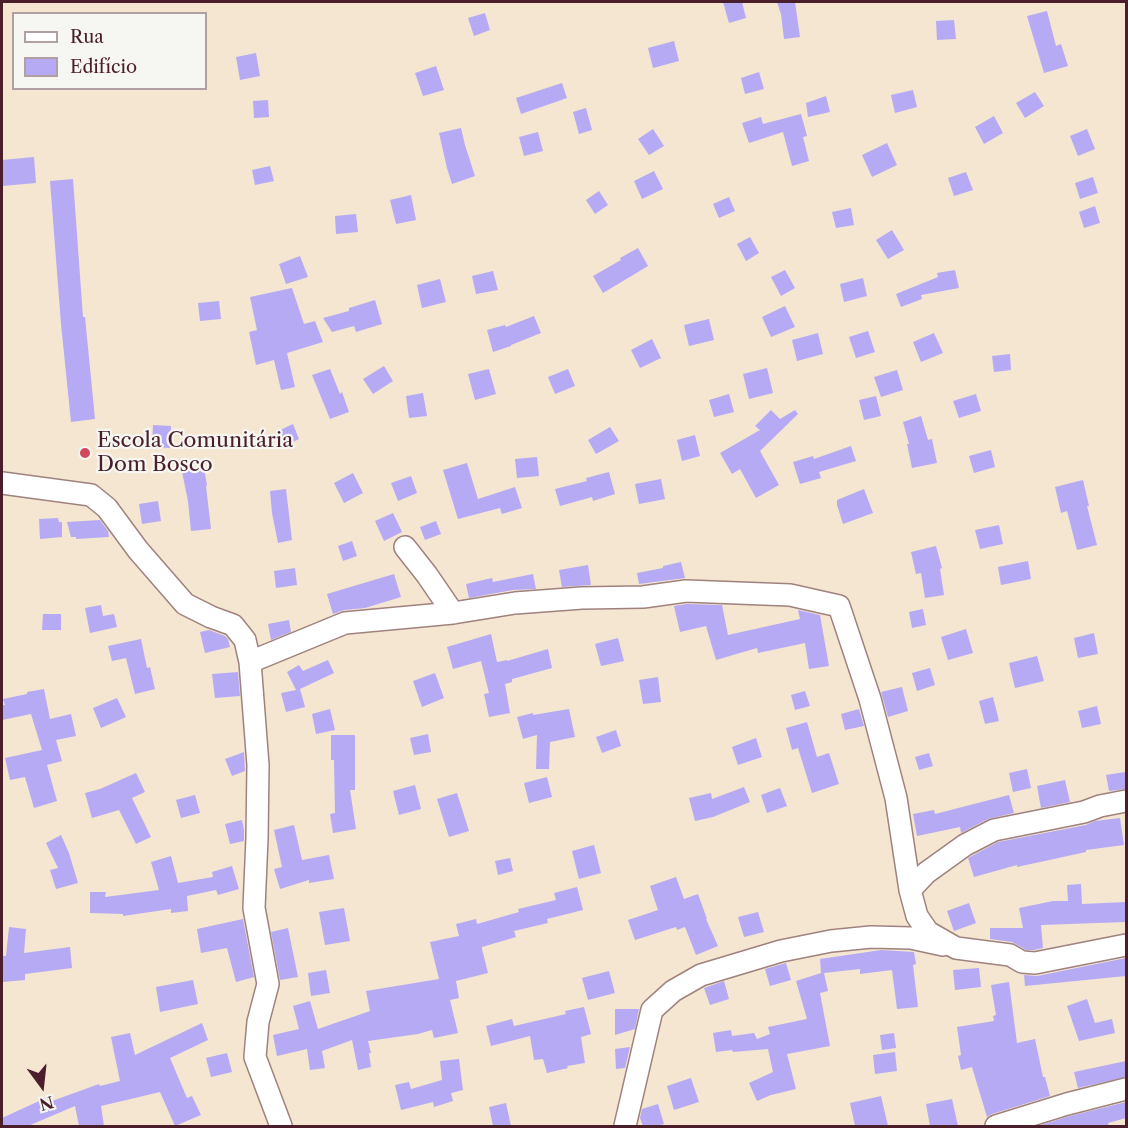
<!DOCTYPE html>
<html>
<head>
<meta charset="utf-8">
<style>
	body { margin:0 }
	#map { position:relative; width:1128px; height:1128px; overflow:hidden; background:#f4e6d1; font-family:"Libre Caslon Text",serif }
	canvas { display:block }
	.frame { position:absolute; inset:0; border:3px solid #4a1f2b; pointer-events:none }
	.legend { position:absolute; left:12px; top:12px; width:195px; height:78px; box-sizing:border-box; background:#f6f6f2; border:2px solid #b1a0a2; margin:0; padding:8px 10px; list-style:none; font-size:18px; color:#4a1f2b }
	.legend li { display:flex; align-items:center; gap:12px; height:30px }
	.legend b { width:30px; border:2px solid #b1a0a2 }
	.north { position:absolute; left:12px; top:1056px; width:60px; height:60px; -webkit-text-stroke:4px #f6f6f2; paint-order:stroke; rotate:165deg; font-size:16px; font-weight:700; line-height:24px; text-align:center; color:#4a1f2b }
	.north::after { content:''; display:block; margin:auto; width:21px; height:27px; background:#4a1f2b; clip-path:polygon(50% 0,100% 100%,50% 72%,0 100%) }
</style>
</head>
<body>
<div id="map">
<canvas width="1128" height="1128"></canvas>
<div class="frame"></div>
<ul class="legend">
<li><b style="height:8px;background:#fff"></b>Rua</li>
<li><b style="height:16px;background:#b6aaf4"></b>Edifício</li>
</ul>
<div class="north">N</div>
</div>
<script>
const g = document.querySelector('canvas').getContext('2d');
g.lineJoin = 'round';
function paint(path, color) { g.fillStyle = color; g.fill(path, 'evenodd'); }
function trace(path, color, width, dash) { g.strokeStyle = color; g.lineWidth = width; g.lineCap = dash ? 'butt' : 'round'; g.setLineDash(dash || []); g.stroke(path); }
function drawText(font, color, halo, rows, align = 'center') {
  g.font = font + ' "Libre Caslon Text",serif'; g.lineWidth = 4.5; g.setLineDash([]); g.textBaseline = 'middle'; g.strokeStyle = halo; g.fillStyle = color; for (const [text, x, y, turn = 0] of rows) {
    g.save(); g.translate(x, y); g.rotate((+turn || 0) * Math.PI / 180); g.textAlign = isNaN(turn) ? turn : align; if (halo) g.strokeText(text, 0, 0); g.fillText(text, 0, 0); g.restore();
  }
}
const building = new Path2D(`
	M723 2H742L746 18 729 23Z
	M777 2H795L800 37 784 39 781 14Z
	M1047 11 1056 46 1061 44 1068 66 1044 73 1027 16Z
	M485 13 490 30 474 36 468 18Z
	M954 20 956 39 937 40 936 21Z
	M674 41 679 61 653 68 648 48Z
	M256 53 260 76 240 80 236 57Z
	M436 66 444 90 423 96 415 73Z
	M759 72 764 89 745 94 741 78Z
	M562 83 567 98 521 114 516 98Z
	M913 90 917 107 895 113 891 95Z
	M1035 92 1044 106 1025 118 1016 103Z
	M826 96 830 112 808 117 806 103Z
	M268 100 269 117 254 118 253 101Z
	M586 108 592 130 579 134 573 112Z
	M801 114 807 136 803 137 809 161 792 166 783 132 749 143 742 123 761 117 763 124Z
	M994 116 1003 133 984 144 975 127Z
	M461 128 465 145 475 176 452 184 447 168 439 133Z
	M653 129 664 146 649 155 638 139Z
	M1087 129 1095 149 1078 156 1070 136Z
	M538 132 543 151 524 156 519 137Z
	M887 143 897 165 872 177 862 155Z
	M34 157 36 183 2 186V160Z
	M270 166 274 181 255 185 252 170Z
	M654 171 663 189 642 199 634 181Z
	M966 172 973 190 954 196 948 178Z
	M1093 177 1098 193 1080 199 1075 183Z
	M73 179 83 317H85L95 419 71 422 61 324 50 181Z
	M599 191 608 205 595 214 586 200Z
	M411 195 416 220 396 224 390 200Z
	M729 197 735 211 719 218 713 204Z
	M1095 206 1100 223 1084 228 1079 212Z
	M851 208 854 225 836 228 832 212Z
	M356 214 358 232 336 234 335 216Z
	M892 230 904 250 888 259 876 240Z
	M750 237 759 253 746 261 737 244Z
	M638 248 648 266 603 293 593 276 621 260 620 258Z
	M300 256 308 277 286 284 279 264Z
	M785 270 795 288 781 296 771 277Z
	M955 270 959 288 921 295 922 299 901 307 896 294 938 277 937 273Z
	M493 271 498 290 476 294 472 276Z
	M863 278 867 296 844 302 840 284Z
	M440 279 446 302 422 308 417 285Z
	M292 288 304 324 315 321 323 342 287 353 295 387 281 390 274 360 256 365 249 332 257 330 250 297Z
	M375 300 382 324 356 332 354 326 332 332 323 318 349 311V308Z
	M219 301 221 319 200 321 198 303Z
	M785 306 795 327 771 337 762 317Z
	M534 316 541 333 511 345V346L493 352 487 330 505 325 506 327Z
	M709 319 714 340 689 346 684 325Z
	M868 331 875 352 856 358 849 337Z
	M818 333 823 354 797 361 792 340Z
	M934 333 943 353 921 362 913 342Z
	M652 339 661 358 640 368 631 350Z
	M1010 354 1011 370 994 372 992 356Z
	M384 366 393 381 373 394 363 379Z
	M767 368 773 393 749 399 743 374Z
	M330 369 340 394 342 392 349 412 330 419 312 375Z
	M489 369 496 394 475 400 468 374Z
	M568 369 575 386 555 394 548 377Z
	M897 370 903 390 881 397 874 377Z
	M423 393 427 416 409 418 406 396Z
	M729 394 734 412 714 417 709 400Z
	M976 394 981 411 959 418 953 401Z
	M876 396 881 416 864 420 859 400Z
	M771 410 780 419 795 410 798 414 760 451 779 485 756 498 740 469 732 474 720 453 760 430 755 426Z
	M921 416 928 440 932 439 937 463 912 468 907 444H909L903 422Z
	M293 424 299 439 287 445H281L276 432Z
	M153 425 171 426 170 448 152 447Z
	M610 427 619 441 596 454 588 440Z
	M695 435 700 456 682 461 677 440Z
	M851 446 856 461 819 472 821 478 800 484 793 462 813 456 814 459Z
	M991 450 995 467 974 473 969 456Z
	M537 457 539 476 517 478 515 459Z
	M467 463 478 499 515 487 522 508 502 514 500 508 458 519 443 470Z
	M204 468 207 485 206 486 211 529 191 531 188 501 182 472Z
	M609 472 615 494 593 501 592 497 560 506 555 489 587 481 586 478Z
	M353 473 363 493 344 503 334 483Z
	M411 476 417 493 398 501 391 483Z
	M661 479 665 499 639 504 635 484Z
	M1083 480 1089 506H1087L1097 545 1077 550 1067 511 1061 513 1055 487Z
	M286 489 292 540 278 543 272 513 270 491Z
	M864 489 873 513 843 524 837 505V500Z
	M158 501 161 521 142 524 139 504Z
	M393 513 402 532 384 541 375 521Z
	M58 518 59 522H62V537L40 539 39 519Z
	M100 520 108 531 109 537 76 539V537H71L67 522Z
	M436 521 441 534 425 540 420 527Z
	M999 525 1003 544 980 549 975 530Z
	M352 541 357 556 343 561 338 546Z
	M936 546 942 568 940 569 944 595 925 598 921 573 916 574 911 552Z
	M1028 561 1031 579 1001 585 998 567Z
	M681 562 685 578 639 584 637 573 663 568V566Z
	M588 565 591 585 562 587 559 570Z
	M295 568 297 585 276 588 274 571Z
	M394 574 401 597 365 608 344 610 333 614 327 594Z
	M533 574 536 589 513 590 469 598 466 584 492 578 493 582Z
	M687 604 722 605 728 635 800 619 798 610 820 615 829 666 809 669 805 643 758 653 757 648 716 660 706 626 680 632 674 606Z
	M101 605 103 616 114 614 117 627 90 633 85 608Z
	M923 609 926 625 912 628 909 612Z
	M43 614H61V630H42Z
	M289 620 291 632 271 640 268 624Z
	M966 629 973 653 948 660 941 637Z
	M209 630 225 636 228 639 230 647 205 653 200 632Z
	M1094 633 1098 654 1078 658 1074 638Z
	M491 634 497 662 507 660V661L548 649 552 668 512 679V682L505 684 510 713 489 717 484 694 489 693 481 661 453 669 447 647Z
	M618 638 624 661 601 666 595 644Z
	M141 639 147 668 150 667 155 689 135 694 126 658 112 661 108 646Z
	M1037 656 1044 681 1015 688 1009 663Z
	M328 660 334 673 300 689 305 707 286 712 281 693 296 690 287 672 299 665 303 671Z
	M930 668 935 685 917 691 912 673Z
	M238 672 240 696 215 698 212 674Z
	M435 673 444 698 422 707 413 681Z
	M658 677 661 702 643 704 639 680Z
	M902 687 908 711 888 717 881 692Z
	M44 689 50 719 71 714 76 736 56 740 62 761 47 765 57 801 34 808 25 777 10 780 5 758 42 750 31 714 2 720V705H5L3 699 27 694V692Z
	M805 691 810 706 795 710 791 695Z
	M993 697 999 721 985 724 979 701Z
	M117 698 126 717 101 728 93 708Z
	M1097 706 1101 724 1082 728 1078 711Z
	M330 709 335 730 316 734 312 714Z
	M569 709 575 737 550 742 549 769H536L537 735 523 739 517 717 533 713V715Z
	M859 709 864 726 845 730 841 714Z
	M807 722 817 757 829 753 839 784 812 793 798 748 792 750 786 728Z
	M616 730 621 746 602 753 596 737Z
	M428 734 431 752 414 755 410 738Z
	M331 735H355V790H350L356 829 333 833 330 814 335 813 334 760H331Z
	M756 738 762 757 738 765 732 747Z
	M244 752 245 771 232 776 225 759Z
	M929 753 933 766 919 770 915 757Z
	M1027 769 1031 788 1013 792 1009 773Z
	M1125 772 1126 789 1109 791 1106 775Z
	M136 773 145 792 132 798 151 837 136 844 119 810 92 818 85 793 100 789Z
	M547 777 552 797 529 803 524 783Z
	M1065 780 1070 802 1041 808 1037 786Z
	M415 785 421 809 399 815 393 791Z
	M744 787 750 802 713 817 695 821 689 798 711 793 712 799Z
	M780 788 787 806 767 813 761 795Z
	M457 793 469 831 449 837 437 799Z
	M195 795 200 813 181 818 176 800Z
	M1009 795 1014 813 988 819 961 833 960 827 917 836 913 814 934 810 935 814Z
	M1120 818 1124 845 1086 850V852L1017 867V865L974 877 968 858 998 842 1086 825 1095 821Z
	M242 820 244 830V841L230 844 225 824Z
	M294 825 302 860 329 855 334 879 309 883V880L280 889 274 869 282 867 274 830Z
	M61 835 69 853 78 883 56 889 50 870 58 868 46 843Z
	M594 845 601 873 579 879 572 851Z
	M171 856 178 883 213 877 212 872 232 866 239 889 218 895 216 890 187 896 188 911 171 913V909L123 916V914L90 913V892H106L105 897 159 890 151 862Z
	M510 858 513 871 498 875 495 861Z
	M676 877 684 899 698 894 707 919H706L718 946 696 955 685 927 677 930 676 927 635 940 628 920 658 910 650 886Z
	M1081 884 1082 904 1126 902V922L1041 925 1043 948 1034 950H1026L1012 942 990 939V928H1023L1019 908 1053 901H1068L1067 885Z
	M577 887 583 910 547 919 548 923 514 931 516 937 482 947V949L488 973 456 981 459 998 450 1000 458 1033 434 1038 432 1030 418 1034 368 1041 371 1053H369L371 1067 358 1070 352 1040 322 1051 325 1068 310 1070 307 1049 277 1056 273 1035 299 1029 293 1006 310 1001 318 1029 370 1011 366 991 439 979 430 942 459 936 456 924 476 919 477 924 519 912 518 909 556 900 554 893Z
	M969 903 976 923 954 931 947 911Z
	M344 908 350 941 325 945 319 912Z
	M758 912 764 932 744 937 738 917Z
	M243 919 254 977 236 982 227 948 201 953 197 929Z
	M9 927 26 929 24 953 70 947 72 968 25 974V980L3 982 2 956H6Z
	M288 928 298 977 280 980 271 932Z
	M881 950 914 952 916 964 913 965 918 1007 897 1009 892 970 860 974V969L824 973 828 991 820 993 830 1046 787 1054 796 1089 771 1095 757 1101 749 1083 773 1072 768 1049 733 1052 732 1050 716 1052 713 1033 731 1030 732 1036 754 1033 757 1039 770 1034 768 1027 807 1019 796 981 821 973 820 959Z
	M1126 958V976L1025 986 1024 975 1037 976Z
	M786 963 791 980 770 986 765 969Z
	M979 968 981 987 955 990 953 970Z
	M326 970 330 993 311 996 308 973Z
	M609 971 615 993 588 1000 582 978Z
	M193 980 198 1004 160 1012 156 987Z
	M724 981 729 999 710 1005 704 988Z
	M1009 982 1017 1043 1035 1039 1043 1077H1045L1050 1096 992 1114 987 1117 972 1067 961 1070 958 1056 961 1055 957 1027 994 1021 993 1016 996 1015 991 985Z
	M1087 999 1095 1023 1112 1019 1115 1033 1079 1041 1067 1006Z
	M584 1007 591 1034 581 1037 585 1063 567 1066 568 1068 547 1073 543 1059 534 1060 530 1036 491 1046 486 1026 512 1019 514 1026 566 1014 565 1011Z
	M615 1009H639L635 1029 615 1035Z
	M202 1023 208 1040 170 1058 187 1098 192 1096 201 1115 175 1126 160 1092 101 1106 104 1126H79L75 1106 28 1126H2V1118L50 1096 52 1101 99 1084 100 1086 120 1081 111 1037 130 1033 135 1055Z
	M894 1033 896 1048 882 1050 880 1035Z
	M630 1047 625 1068 616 1069 615 1049Z
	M895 1052 897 1071 875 1074 873 1055Z
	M227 1053 232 1072 211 1077 206 1058Z
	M459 1059 463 1090 451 1093 453 1101 434 1107 433 1102 401 1110 395 1085 409 1082 411 1089 442 1080 440 1061Z
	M1126 1061V1077L1078 1088 1074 1072Z
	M691 1078 699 1102 674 1110 667 1086Z
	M881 1096 888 1126H855L850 1103Z
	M952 1099 958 1126H930L926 1104Z
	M1126 1102V1118L1108 1123 1109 1126H1041V1125L1070 1116Z
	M506 1103 511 1126H493L489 1107Z
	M658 1104 664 1124 656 1126H643L640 1118 642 1109Z`);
const minor = new Path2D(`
	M2 483 91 495 107 508 138 550 185 604 211 617 233 625 245 640 250 662 258 765 257 838 254 908 268 984 258 1022 255 1057 281 1126
	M405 547 427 575 453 613
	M250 662 345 623 453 613 515 603 582 598 643 597 686 591 790 595 839 606 870 699 896 798 910 890 917 916 928 932 956 948 1010 955 1022 962 1035 963 1126 945
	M910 890 926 873 965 845 994 830 1084 812 1100 806 1126 801
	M625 1126 652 1010 673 991 701 975 781 951 831 941 871 937 911 938 943 945
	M996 1126 1067 1104 1126 1089`);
const markers = [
	[85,453,6,"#d1495b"]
];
const poiNames = [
	["Escola Comunitária",97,441],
	["Dom Bosco",97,465]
];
paint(building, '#b6aaf4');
trace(minor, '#9f827e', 24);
trace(minor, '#fff', 21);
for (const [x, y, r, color] of markers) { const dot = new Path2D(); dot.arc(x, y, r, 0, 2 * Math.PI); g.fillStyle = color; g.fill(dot); trace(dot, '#f6f6f2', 2); }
drawText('21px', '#4a1f2b', '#f6f6f2', poiNames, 'left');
</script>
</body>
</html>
